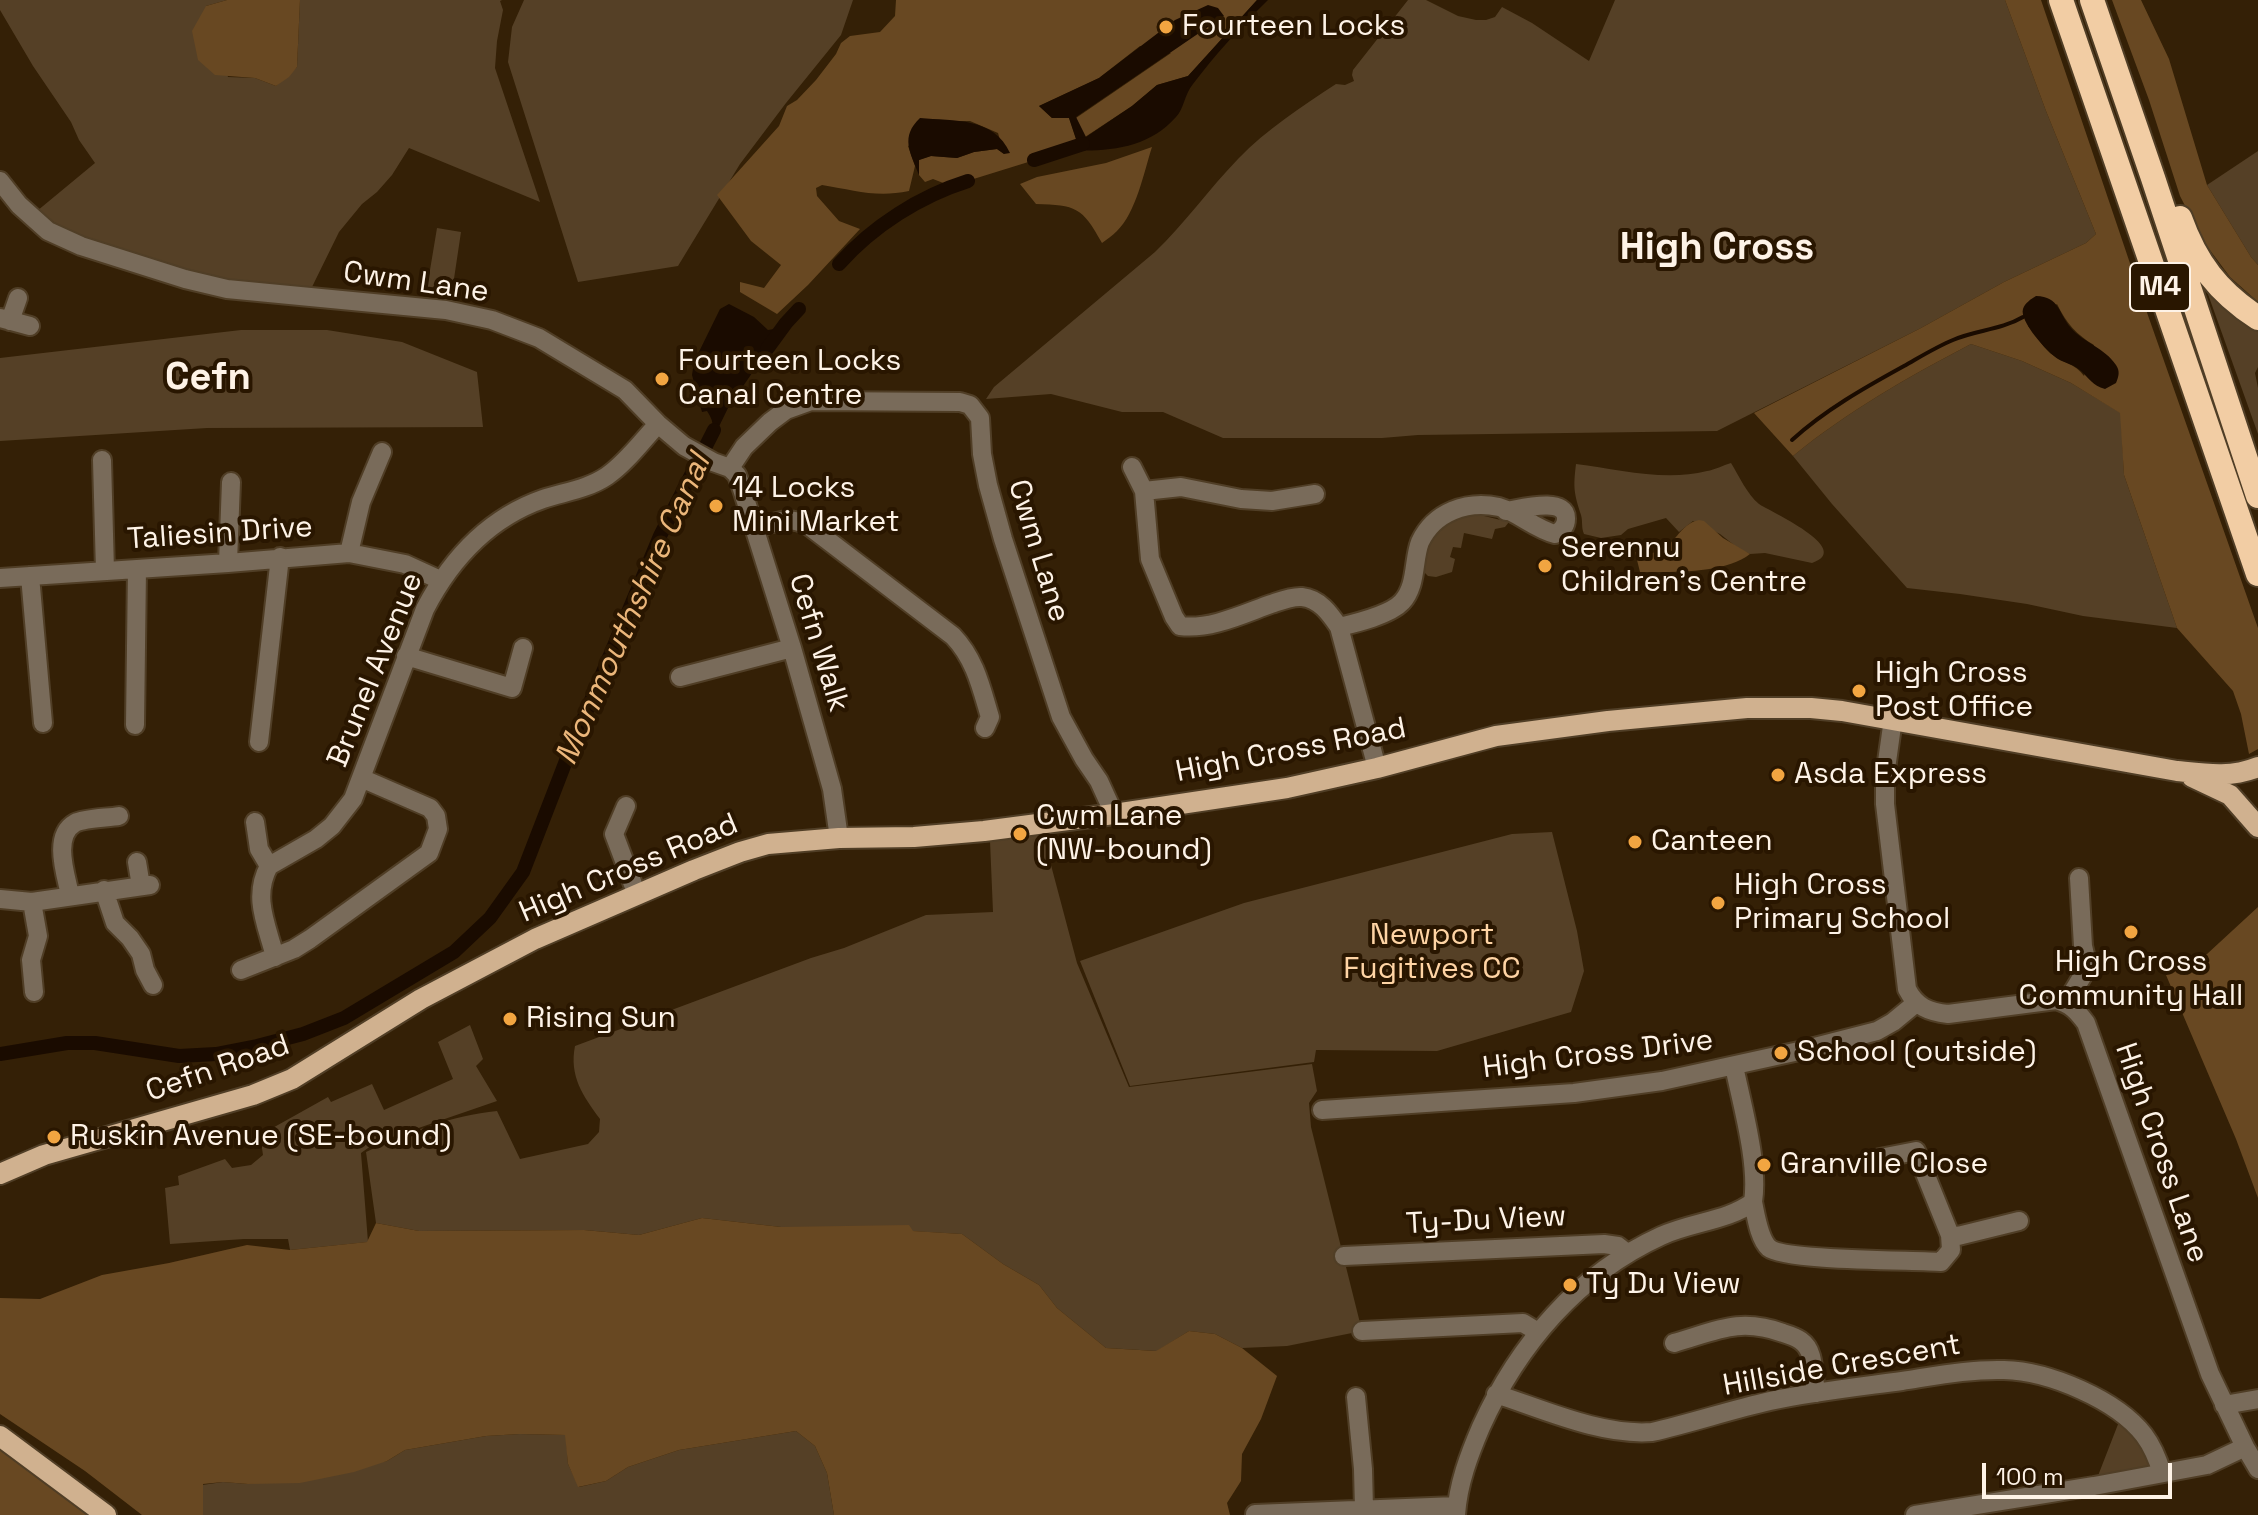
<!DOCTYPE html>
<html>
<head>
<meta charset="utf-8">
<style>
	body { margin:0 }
	#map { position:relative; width:2258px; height:1515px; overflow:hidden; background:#342006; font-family:"Space Grotesk",sans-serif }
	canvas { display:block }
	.scale { position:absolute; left:1982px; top:1463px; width:190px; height:36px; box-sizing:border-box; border:4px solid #fef3e7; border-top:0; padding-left:10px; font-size:24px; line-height:28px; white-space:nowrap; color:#fef3e7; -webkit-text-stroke:6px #291600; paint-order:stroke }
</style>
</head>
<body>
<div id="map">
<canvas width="2258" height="1515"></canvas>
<div class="scale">100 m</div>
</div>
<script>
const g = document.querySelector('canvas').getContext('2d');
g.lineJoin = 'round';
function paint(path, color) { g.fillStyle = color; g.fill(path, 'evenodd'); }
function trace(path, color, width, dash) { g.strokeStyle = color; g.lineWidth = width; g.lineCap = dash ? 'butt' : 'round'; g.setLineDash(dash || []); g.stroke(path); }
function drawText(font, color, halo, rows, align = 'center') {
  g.font = font + ' "Space Grotesk",sans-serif'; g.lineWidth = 8; g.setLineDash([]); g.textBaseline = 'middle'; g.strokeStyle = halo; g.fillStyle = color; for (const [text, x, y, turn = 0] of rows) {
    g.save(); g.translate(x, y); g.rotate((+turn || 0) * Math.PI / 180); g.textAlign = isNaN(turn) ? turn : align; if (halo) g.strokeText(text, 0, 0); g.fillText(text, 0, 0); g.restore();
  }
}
const green = new Path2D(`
	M0 0H227L206 6 228 77 255 78 276 86 297 67 300 0H502L500 1 503 10 497 41 495 68 540 202 409 148 392 175 377 192 362 204 339 232 312 287 270 288 230 285 85 242 37 211 95 163 79 140 71 122 33 66 0 10Z
	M524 0H853L841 35 786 103 740 164 678 266 578 282 508 62 512 27Z
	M1408 0H1426L1458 16 1476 20H1486L1495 17 1502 7 1532 23 1589 61 1615 0H2005L2046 111 2096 234 2086 243 2004 282 1921 328 1717 431 1418 435 1382 438H1223L1163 412H1122L1051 394 986 399 994 387 1155 252C1185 223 1209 189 1238 159 1267 129 1301 107 1336 84L1345 85 1354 81 1352 75 1353 70Z
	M2258 151V265L2251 257 2207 185Z
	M437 228 461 232 452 292 427 288Z
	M2204 283 2258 327V367L2255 373 2258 388V434Z
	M241 330H327L402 342 477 372 483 427 207 428 0 441V358Z
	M1971 344 2022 361 2071 383 2121 413 2124 475 2177 628 2083 616 2027 604 1960 594 1907 588 1832 504 1793 456C1848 411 1908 377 1971 344Z
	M1731 463C1739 476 1747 494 1759 504 1769 511 1855 549 1812 563L1765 553 1750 554 1739 549 1720 534 1693 521 1679 532 1666 518 1628 529 1621 535 1601 538 1584 534C1581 527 1583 522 1581 515 1574 493 1573 488 1576 464 1618 469 1664 482 1707 471 1715 470 1723 465 1731 463Z
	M1471 515H1480L1509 522 1505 527 1495 529 1492 539 1464 533 1461 548 1453 547 1450 557 1455 559 1452 572 1436 577 1428 576 1422 570C1428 540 1439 522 1471 515Z
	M1552 832 1577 931 1584 971 1571 1012 1437 1051 1316 1050 1314 1062 1130 1086 1080 961 1244 903 1512 834Z
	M1043 835 1077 963 1129 1087 1312 1064 1317 1091 1309 1103 1311 1127 1362 1331 1287 1346 1242 1348 1215 1334 1189 1331 1157 1351 1106 1348 1057 1308 1039 1285 1003 1264 962 1234 840 1227H781L702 1218 639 1235 584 1230 419 1231 376 1223 366 1152C406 1133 453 1115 497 1111L520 1159 588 1144 599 1132 600 1119C583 1096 569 1076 575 1046L811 958 844 948 926 915 993 912 990 841Z
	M470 1025 483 1059 476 1066 497 1101 375 1143 361 1153 368 1242 290 1250 288 1239H244L170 1244 165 1188 179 1185 178 1176 225 1159 232 1168 251 1165 263 1155 260 1135 328 1097 331 1102 372 1084 384 1110 453 1079 438 1042Z
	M2122 1414 2162 1473 2094 1486Z
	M796 1431 815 1446 827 1473 834 1515H203L202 1485 223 1482 248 1484 387 1461 405 1450 486 1436 520 1434 566 1435 568 1464 579 1487 606 1481 628 1467 679 1450Z`);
const forest = new Path2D(`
	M227 0H300L297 67 289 77 276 86 255 78 215 75 198 60 192 31 206 6Z
	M896 0H1257L1188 76 1157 85 1132 106 1085 137 1076 118 1171 53 1140 46 1099 78 1039 106 1052 118H1069L1077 142 1067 150 951 186 933 179 925 182 919 175V160L931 156 957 158 974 152 997 149 1004 154 998 133 970 121H959L908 146 915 166 909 191C876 198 854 190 822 185L816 188 817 196 839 221 860 229 808 285 777 314 740 292V282L764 288 781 265 751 241 717 195 779 126 787 106 797 100 816 80 836 54 841 43 850 36 880 32 895 16Z
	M2005 0H2041L2138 287 2258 628V749L2249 754 2241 714 2233 691 2177 628 2124 475 2120 413 2071 383 2022 361 1971 344C1908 377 1848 411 1793 456L1754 413 1921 328 2004 282 2086 243 2096 234 2046 111ZM2057 304C2066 323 2077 335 2094 345L2084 376C2076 364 2061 362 2050 353 2041 345 2036 334 2028 326Z
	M2112 0H2141L2169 59 2207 185 2251 257 2258 265V302L2230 277 2203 241 2180 196 2149 100Z
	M1152 147C1144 172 1136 213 1117 231 1112 236 1107 239 1102 243 1082 207 1076 205 1036 204L1020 184 1037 177 1106 163Z
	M1699 520 1704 521 1723 538 1750 554C1725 574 1672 572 1640 572L1635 552C1642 553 1650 554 1656 552 1675 547 1679 524 1699 520Z
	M2258 907V1198L2236 1139 2163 968 2207 954Z
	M702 1218 781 1227 909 1225 913 1231 962 1234 1003 1264 1039 1285 1057 1308 1106 1348 1156 1351 1189 1331 1215 1334 1242 1348 1277 1376 1261 1419 1242 1454 1241 1481 1227 1503 1230 1515H834L827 1473 815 1446 796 1431 679 1450 628 1467 606 1481 578 1487 568 1464 565 1435 520 1434 486 1436 405 1450 387 1461 354 1472 300 1483 248 1484 223 1482 203 1484V1515H142L85 1471 0 1414V1298L40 1299 102 1275 169 1263 247 1245 290 1250 367 1242 376 1223 419 1231 584 1230 639 1235Z
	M0 1450 87 1515H0Z`);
const water = new Path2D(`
	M1257 0H1268C1241 26 1215 55 1193 84 1184 95 1184 109 1176 117 1148 149 1107 152 1067 150L1077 142 1069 118H1052L1039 106 1099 78 1175 20 1208 5 1218 8 1224 16 1076 117 1086 137 1132 106 1157 85 1188 76Z
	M920 118C954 121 994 117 1010 153L1004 154 997 149 974 152 957 158 931 156 919 160V175C910 152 900 137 920 118Z
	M2036 296C2060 297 2058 313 2071 328 2084 343 2105 348 2116 365 2120 371 2119 376 2116 383L2105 389C2092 385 2090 379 2081 371 2075 365 2065 363 2058 359 2048 353 2019 321 2023 309 2025 303 2031 299 2036 296Z
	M729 304 754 317 768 330 774 329 779 334 728 408 709 447 703 445C714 433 716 424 707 411L702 412 692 375 694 362 720 309Z`);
const stream = new Path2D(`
	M1792 440C1825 410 1864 388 1904 366 1920 357 1936 347 1953 340 1976 330 2001 330 2023 317`);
const canal = new Path2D(`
	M1034 160 1083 144
	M839 264C873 226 920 196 968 181
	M767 349 786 323 799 309
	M0 1054 67 1043H95L179 1056 216 1054 257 1046 303 1034 344 1018 454 952 490 918 523 872 569 753 660 536 714 430`);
const minor = new Path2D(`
	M0 181 19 205 48 231 81 246 185 279 227 289 446 310 492 320 539 338 625 390 658 424 684 446 713 462 730 468 744 447 770 422 786 410 811 401 960 402 970 405 980 418 982 454 988 485 1003 539 1061 717 1084 759 1099 781 1114 814
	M0 318 30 326
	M10 321 18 298
	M102 460 105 571
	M1132 467 1144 491 1150 559 1174 617 1180 626C1210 630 1243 614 1271 604 1280 601 1292 596 1302 597 1320 599 1330 614 1339 627L1377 768
	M730 468 737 475 742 489 792 648 832 789 839 838
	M1144 491 1181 487 1241 499 1272 501 1315 494
	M754 529C776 522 788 515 809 526L953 636C975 659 981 687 990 717L985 728
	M349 553 361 502 382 452
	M228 563 231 482
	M30 576 43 723
	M0 578 228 563 349 553 405 564 440 580
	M1339 627C1356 623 1390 615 1402 602 1417 586 1413 560 1420 542 1434 512 1467 500 1499 507 1519 513 1535 529 1555 534 1561 531 1566 527 1566 519 1567 496 1520 509 1506 511
	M406 656 512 688 523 648
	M680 677 792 648
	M1893 719 1885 776V804L1907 989C1916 1007 1929 1012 1948 1014L2056 1000C2071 1004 2077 1011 2086 1023L2210 1374 2245 1447 2258 1469
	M135 725 137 569
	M259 742 280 557
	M626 806 614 834 637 895
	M255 822 259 849 269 866C252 897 267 925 275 957
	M137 862 141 886
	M269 866 316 839 332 826 353 799 425 609C451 559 489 518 543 499 564 492 588 489 607 476 626 463 642 441 658 424
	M104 890 115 923 130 938 141 954 145 970 153 985
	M70 895C66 875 52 836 75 823 85 818 108 818 119 816
	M0 899 32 902 150 885
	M32 902 38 936 31 960 34 992
	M241 970 294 949 310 939 429 853 438 829 436 816 430 808 361 778
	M2066 1003 2088 967 2083 946 2079 878
	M1322 1110 1574 1093 1662 1081 1799 1051 1877 1031 1893 1022 1916 1003
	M1753 1202C1756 1216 1759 1239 1769 1248 1785 1261 1913 1260 1941 1262L1951 1250 1950 1235 1916 1151 1880 1158
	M1950 1235 1958 1236 2019 1221
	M1344 1256 1604 1244 1618 1246 1627 1253
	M1362 1331 1523 1323 1538 1332
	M1674 1343C1716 1331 1739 1317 1783 1333 1796 1337 1807 1341 1811 1356 1814 1367 1814 1381 1816 1393
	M1496 1394C1545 1410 1602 1436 1652 1432 1692 1423 1730 1410 1770 1401 1813 1392 1858 1387 1902 1381 1935 1376 1970 1369 2004 1370 2049 1371 2117 1400 2144 1435 2153 1447 2158 1460 2162 1473
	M1356 1397 1363 1469 1364 1509
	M2224 1405 2258 1399
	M1255 1514 1456 1506
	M1456 1515C1458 1484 1469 1455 1481 1427 1518 1345 1578 1274 1661 1236 1691 1222 1728 1221 1753 1202 1759 1164 1742 1105 1734 1066
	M1915 1515 2094 1486 2207 1465 2245 1447`);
const major = new Path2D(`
	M2192 777 2230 795 2258 827
	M0 1174 44 1155 253 1095 292 1079 421 999 535 939 694 870 740 852 768 844 839 838 914 837 984 831 1114 814 1287 788 1377 768 1496 736 1608 721 1747 708H1811L1842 711 2177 771C2206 774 2231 778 2258 767
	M0 1436 106 1515`);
const highway = new Path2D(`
	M2061 0 2258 574
	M2092 0 2153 178 2258 496
	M2180 218C2196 263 2218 292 2258 318`);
const markers = [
	[1166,27,8,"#f2a541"],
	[662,379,8,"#f2a541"],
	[716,506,8,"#f2a541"],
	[1545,566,8,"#f2a541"],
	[1859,691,8,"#f2a541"],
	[1778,775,8,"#f2a541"],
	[1020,834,8,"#f2a541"],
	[1635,842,8,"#f2a541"],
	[1718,903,8,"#f2a541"],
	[2131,932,8,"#f2a541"],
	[510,1019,8,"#f2a541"],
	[1781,1053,8,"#f2a541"],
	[54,1137,8,"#f2a541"],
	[1764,1165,8,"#f2a541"],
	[1570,1285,8,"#f2a541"]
];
const shields = [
	[2160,287,60]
];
const shieldNames = [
	["M4",2160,287]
];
const poiNames = [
	["Fourteen Locks",1182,27],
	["Fourteen Locks",678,362],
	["Canal Centre",678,396],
	["14 Locks",732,489],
	["Mini Market",732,523],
	["Serennu",1561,549],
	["Children's Centre",1561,583],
	["High Cross",1875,674],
	["Post Office",1875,708],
	["Asda Express",1794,775],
	["Cwm Lane",1036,817],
	["(NW-bound)",1036,851],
	["Canteen",1651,842],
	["High Cross",1734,886],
	["Primary School",1734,920],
	["High Cross",2131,963,"center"],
	["Community Hall",2131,997,"center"],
	["Rising Sun",526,1019],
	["School (outside)",1797,1053],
	["Ruskin Avenue (SE-bound)",70,1137],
	["Granville Close",1780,1165],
	["Ty Du View",1586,1285]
];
const streetNames = [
	["Cwm Lane",416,283,8],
	["Taliesin Drive",220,534,-4],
	["Cwm Lane",1038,551,73],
	["Cefn Walk",818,643,73],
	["Brunel Avenue",376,670,-68],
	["High Cross Road",1291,751,-11],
	["High Cross Road",629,869,-23],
	["High Cross Drive",1598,1055,-7],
	["Cefn Road",218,1069,-19],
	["High Cross Lane",2161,1153,71],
	["Ty-Du View",1486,1221,-3],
	["Hillside Crescent",1842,1366,-10]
];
const parkNames = [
	["Newport",1432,936],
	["Fugitives CC",1432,970]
];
const waterNames = [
	["Monmouthshire Canal",634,610,-66]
];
const districtNames = [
	["High Cross",1717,249],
	["Cefn",208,379]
];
paint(green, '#554026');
paint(forest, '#684822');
paint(water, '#1a0b00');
trace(stream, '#1a0b00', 4);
trace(canal, '#1a0b00', 14);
trace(minor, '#503e26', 22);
trace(major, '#503e26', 24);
trace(highway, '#503e26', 28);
trace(minor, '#796b5a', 18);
trace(major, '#d0b18f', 20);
trace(highway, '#f2cda4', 24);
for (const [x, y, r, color] of markers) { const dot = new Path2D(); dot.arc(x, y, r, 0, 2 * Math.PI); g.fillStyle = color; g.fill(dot); trace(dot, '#291600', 3); }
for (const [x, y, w] of shields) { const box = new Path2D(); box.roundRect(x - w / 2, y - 24, w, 48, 6); g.fillStyle = '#291600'; g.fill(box); trace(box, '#fef3e7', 2); }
drawText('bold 28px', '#fef3e7', null, shieldNames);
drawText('30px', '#fef3e7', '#291600', poiNames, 'left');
drawText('30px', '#fef3e7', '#291600', streetNames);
drawText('30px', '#ffd4a4', '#291600', parkNames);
drawText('italic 32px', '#ebb67a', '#291600', waterNames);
drawText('bold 38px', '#fef3e7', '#291600', districtNames);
</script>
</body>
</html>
